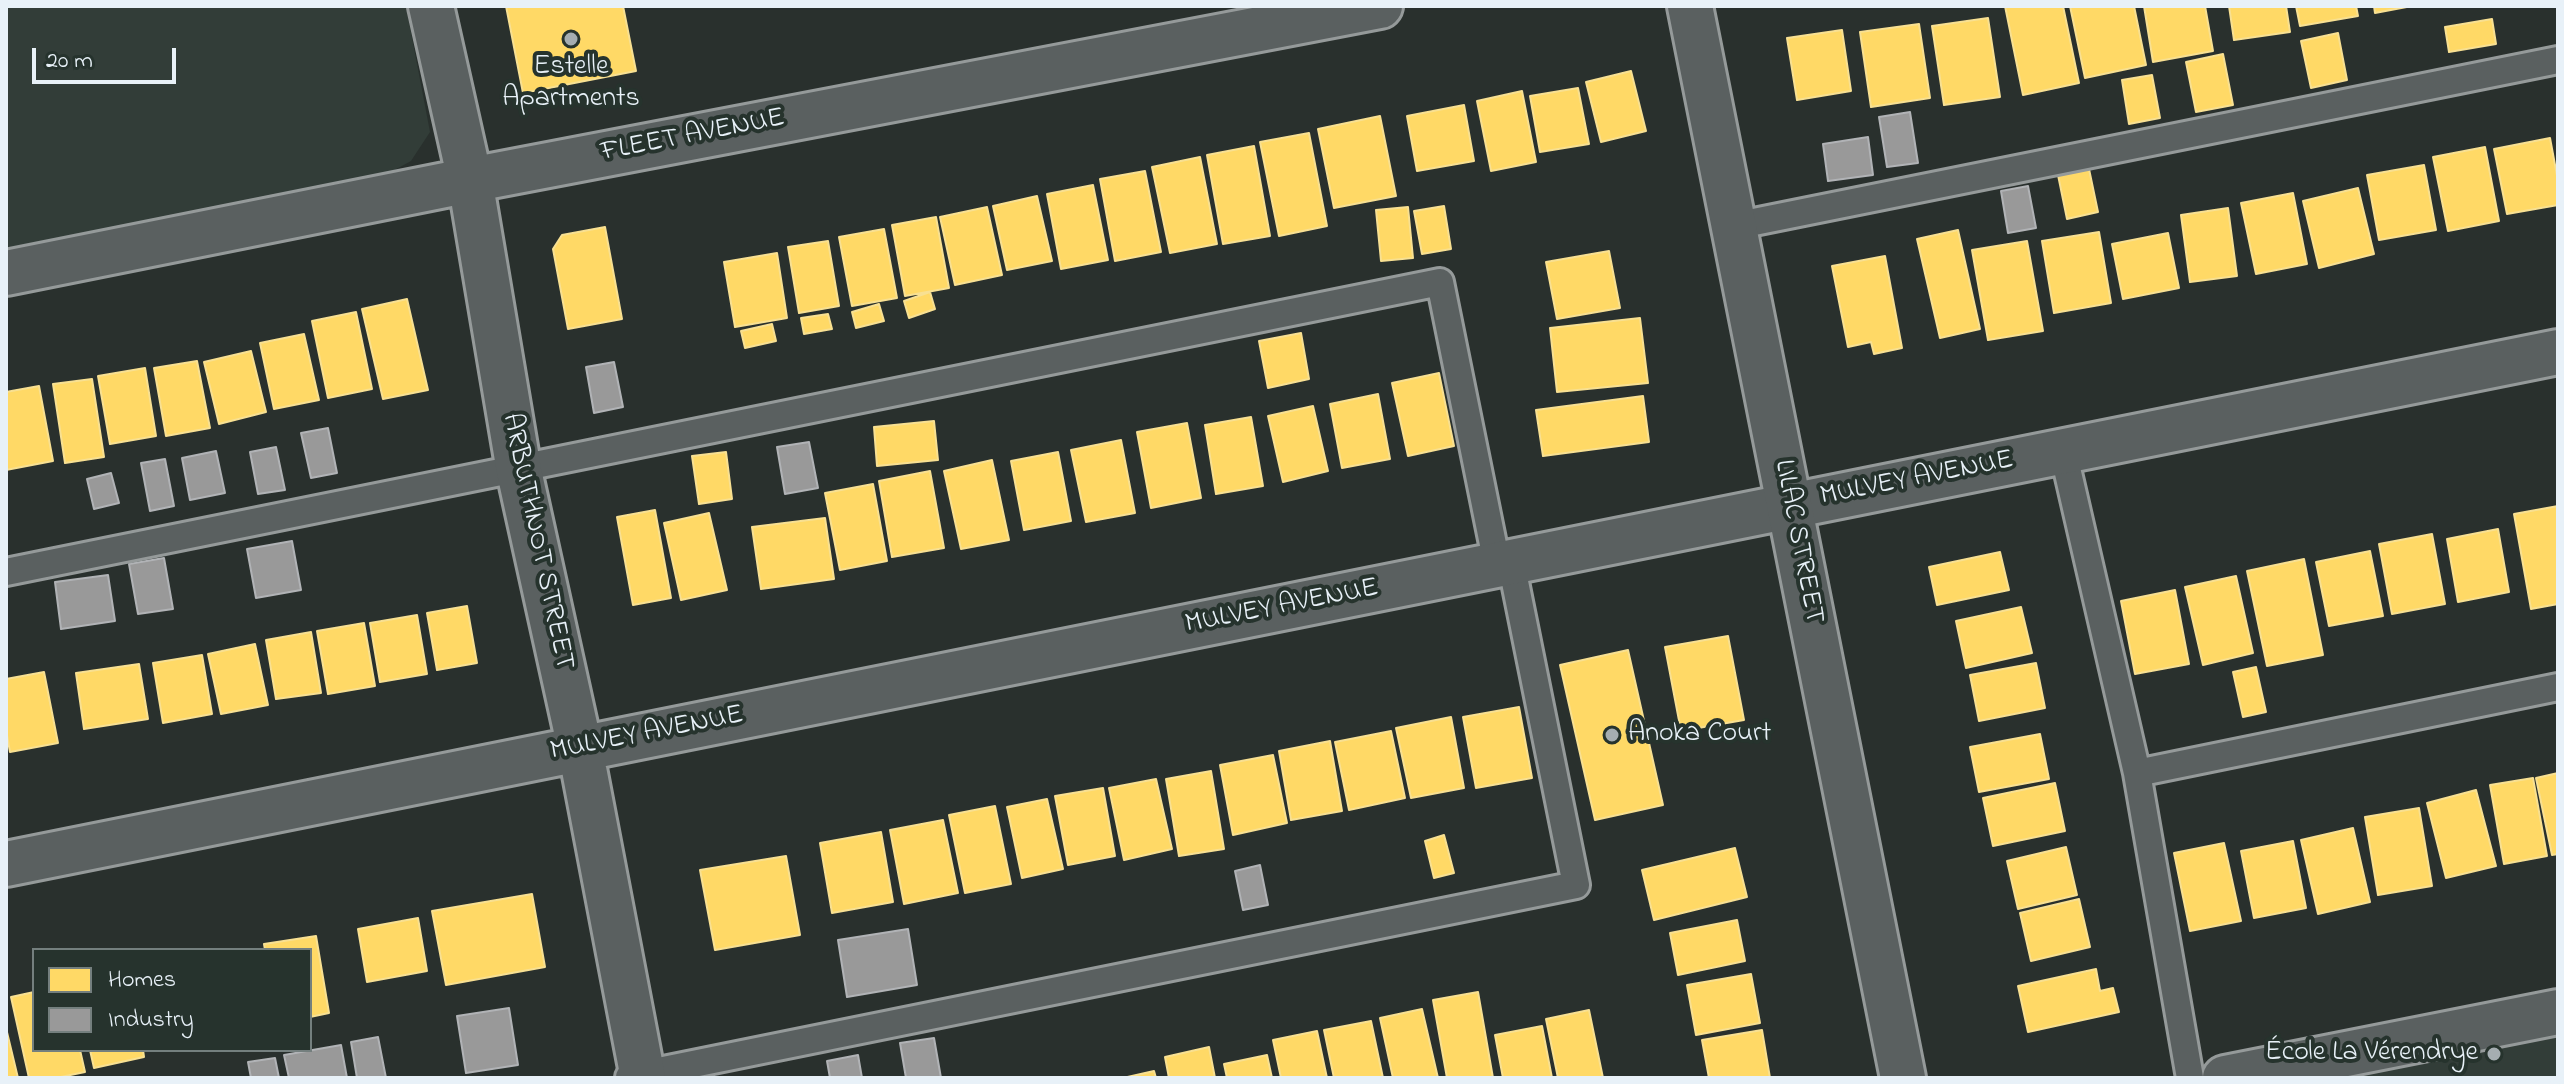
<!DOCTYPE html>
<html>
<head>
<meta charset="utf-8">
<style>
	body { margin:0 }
	#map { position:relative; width:2564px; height:1084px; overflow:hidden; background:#29302d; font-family:"Indie Flower",sans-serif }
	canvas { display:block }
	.frame { position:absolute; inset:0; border:8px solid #e8f1f8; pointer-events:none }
	.legend { position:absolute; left:32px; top:948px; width:280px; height:104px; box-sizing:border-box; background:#26332d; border:2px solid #747f7e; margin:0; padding:10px 14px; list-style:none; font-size:24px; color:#e8f1f8 }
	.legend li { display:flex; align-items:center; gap:16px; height:40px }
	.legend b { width:40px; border:2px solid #747f7e }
	.scale { position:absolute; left:32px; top:48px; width:144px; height:36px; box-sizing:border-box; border:4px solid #e8f1f8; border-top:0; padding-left:10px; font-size:24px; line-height:28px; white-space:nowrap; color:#e8f1f8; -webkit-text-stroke:6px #26332d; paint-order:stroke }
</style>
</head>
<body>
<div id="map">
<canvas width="2564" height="1084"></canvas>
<div class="frame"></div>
<ul class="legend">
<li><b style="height:22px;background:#ffd966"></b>Homes</li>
<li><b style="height:22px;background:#999"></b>Industry</li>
</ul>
<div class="scale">20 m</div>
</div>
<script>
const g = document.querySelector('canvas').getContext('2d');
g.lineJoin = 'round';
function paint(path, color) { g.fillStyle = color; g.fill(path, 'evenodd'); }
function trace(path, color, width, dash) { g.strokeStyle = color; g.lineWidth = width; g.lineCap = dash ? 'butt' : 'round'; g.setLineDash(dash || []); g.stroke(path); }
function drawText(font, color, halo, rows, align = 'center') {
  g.font = font + ' "Indie Flower",sans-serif'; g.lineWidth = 8; g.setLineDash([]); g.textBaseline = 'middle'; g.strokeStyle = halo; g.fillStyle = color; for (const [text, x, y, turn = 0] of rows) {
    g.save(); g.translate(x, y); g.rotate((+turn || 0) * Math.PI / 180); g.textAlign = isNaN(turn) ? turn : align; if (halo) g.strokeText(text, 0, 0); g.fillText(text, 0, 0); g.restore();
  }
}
const built = new Path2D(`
	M6 6H406L430 132 411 161 389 173 6 248Z
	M2558 1030V1078H2303Z`);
const homes = new Path2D(`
	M506 6H623L636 71 523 93Z
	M2005 6H2063L2079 83 2023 95Z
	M2070 6H2134L2146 65 2085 78Z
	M2144 6H2205L2213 51 2153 62Z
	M2229 6H2286L2290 32 2234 40Z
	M2296 6H2356L2358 16 2300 26Z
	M2374 6H2412L2375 13Z
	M1988 18 2000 97 1944 105 1932 26Z
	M2492 19 2496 44 2449 52 2445 27Z
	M1919 24 1930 98 1871 107 1860 32Z
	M1842 30 1851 91 1797 100 1787 38Z
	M2338 33 2347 80 2311 88 2301 41Z
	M2223 54 2233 105 2196 112 2186 62Z
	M1631 71 1646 131 1601 142 1586 82Z
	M2152 75 2160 118 2129 124 2122 80Z
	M1578 88 1589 144 1540 152 1530 96Z
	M1522 91 1536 162 1491 171 1477 101Z
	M1464 105 1474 161 1417 171 1407 116Z
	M1380 116 1396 196 1334 208 1318 129Z
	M1309 133 1327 226 1279 236 1260 142Z
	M2550 138 2558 181V205L2507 214 2494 149Z
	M1254 146 1270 236 1223 244 1207 155Z
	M2485 147 2499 221 2448 231 2433 157Z
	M1200 157 1217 244 1170 253 1152 167Z
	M2424 165 2436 230 2379 240 2367 175Z
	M2089 169 2098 212 2067 219 2058 175Z
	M1145 171 1161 252 1115 261 1100 179Z
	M1093 185 1108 260 1061 269 1047 194Z
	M2358 188 2374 254 2319 268 2303 201Z
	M2293 193 2307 264 2256 274 2241 203Z
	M1037 196 1052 261 1007 270 993 206Z
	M1444 206 1451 249 1422 254 1414 211Z
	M987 207 1002 275 955 285 940 217Z
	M1408 207 1413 258 1381 261 1376 210Z
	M2228 208 2237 276 2190 282 2181 215Z
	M936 217 949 288 905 296 892 225Z
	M605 227 622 319 568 329 553 249 562 235Z
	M884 229 897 298 852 306 839 237Z
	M1958 230 1980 329 1940 338 1917 239Z
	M2099 232 2111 303 2054 313 2042 241Z
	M2168 233 2179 288 2123 299 2112 244Z
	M828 241 839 306 799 313 788 247Z
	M2027 241 2043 331 1988 340 1972 250Z
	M1609 251 1620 308 1557 319 1546 262Z
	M777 253 787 318 735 327 724 262Z
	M1885 256 1902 348 1874 354 1871 342 1848 347 1832 266Z
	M930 292 935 309 909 318 904 301Z
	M407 299 428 390 383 399 362 309Z
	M879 304 884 321 856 328 852 312Z
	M356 312 372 389 328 398 312 321Z
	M828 314 832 329 804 334 801 318Z
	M1640 318 1648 383 1557 392 1550 328Z
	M772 324 776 341 745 348 741 331Z
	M1301 333 1309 379 1268 388 1259 341Z
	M304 334 319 400 274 409 260 343Z
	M251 351 266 412 219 424 204 362Z
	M197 361 210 428 166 436 154 368Z
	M145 368 156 436 110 444 98 376Z
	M1439 373 1454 446 1408 456 1392 383Z
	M92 379 104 457 65 463 53 384Z
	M39 386 53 461 6 470V392Z
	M1378 394 1390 459 1342 468 1330 404Z
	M1643 396 1649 442 1543 456 1536 410Z
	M1313 406 1328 471 1283 482 1268 416Z
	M1251 417 1263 486 1216 494 1205 425Z
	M934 421 938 460 877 466 874 427Z
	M1187 423 1201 498 1151 508 1137 432Z
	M1121 440 1135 513 1086 522 1071 450Z
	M726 452 732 499 699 504 692 456Z
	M1058 452 1071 521 1024 530 1011 461Z
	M992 460 1009 540 961 549 944 471Z
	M930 471 944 548 892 557 879 481Z
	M873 484 887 561 840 570 825 493Z
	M2558 506V604L2531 609 2514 514Z
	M655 510 671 598 633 605 617 517Z
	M709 513 727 590 681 600 664 523Z
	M825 518 834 579 761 589 752 527Z
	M2498 529 2509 592 2458 602 2447 539Z
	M2432 534 2445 604 2392 614 2379 544Z
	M2370 551 2383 616 2329 626 2316 562Z
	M2000 552 2009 590 1937 605 1929 567Z
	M2304 559 2323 655 2267 666 2247 571Z
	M2236 576 2253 653 2203 665 2185 587Z
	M2175 590 2189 664 2135 674 2121 601Z
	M467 606 477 663 437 670 427 613Z
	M2021 607 2032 653 1966 668 1956 621Z
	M417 615 427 674 380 682 370 623Z
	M364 623 375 686 328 694 317 631Z
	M311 632 321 693 276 699 266 640Z
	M1728 636 1744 720 1681 731 1665 647Z
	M255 644 268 705 221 714 208 654Z
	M1628 650 1663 805 1595 820 1560 665Z
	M202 655 212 714 163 723 153 663Z
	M2036 663 2045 708 1979 721 1970 675Z
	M139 664 148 719 84 729 76 673Z
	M2256 667 2266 712 2243 717 2233 672Z
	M44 672 58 743 10 752 6 730V679Z
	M1519 707 1532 778 1476 788 1463 717Z
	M1451 717 1464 788 1411 798 1396 728Z
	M1391 731 1405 798 1349 810 1335 742Z
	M2040 734 2049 779 1979 792 1970 747Z
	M1330 741 1342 811 1291 820 1279 751Z
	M1273 755 1287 823 1233 835 1220 765Z
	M1211 771 1224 849 1179 856 1166 779Z
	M2558 773V854L2552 855 2536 778Z
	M2533 778 2547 856 2504 864 2490 785Z
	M1156 779 1172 849 1124 860 1109 788Z
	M2055 783 2065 831 1993 846 1983 798Z
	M1103 788 1115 856 1068 865 1055 796Z
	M2476 790 2496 866 2446 878 2427 803Z
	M1047 799 1063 869 1022 878 1007 807Z
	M995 806 1011 884 965 893 949 815Z
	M2419 808 2432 886 2378 895 2365 817Z
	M943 820 958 893 904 904 890 830Z
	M2353 828 2370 902 2318 914 2301 840Z
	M881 832 893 902 832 913 820 843Z
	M1444 835 1454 873 1434 878 1425 841Z
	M2293 841 2306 908 2254 918 2241 851Z
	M2224 843 2241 921 2190 931 2174 853Z
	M2066 847 2077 895 2018 909 2007 861Z
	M1735 848 1747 897 1654 920 1642 870Z
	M786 856 800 935 715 950 700 870Z
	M532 894 545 967 446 985 432 911Z
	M2079 899 2090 947 2031 961 2020 913Z
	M418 918 427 971 367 982 358 929Z
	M1737 920 1745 961 1678 975 1670 933Z
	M316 936 329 1013 310 1017V950H265L264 944Z
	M2096 969 2100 991 2113 988 2119 1012 2028 1032 2018 986Z
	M1751 974 1760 1023 1696 1035 1687 985Z
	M34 992V1050H80L85 1072 56 1078H29L11 997Z
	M1478 992 1493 1078H1447L1433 1000Z
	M1422 1009 1438 1078H1393L1380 1018Z
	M1589 1010 1603 1078H1558L1546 1019Z
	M1371 1021 1383 1078H1334L1324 1030Z
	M1542 1026 1552 1078H1503L1495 1035Z
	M6 1028 18 1078H6Z
	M1762 1030 1770 1078H1709L1702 1040Z
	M1317 1031 1327 1078H1281L1273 1040Z
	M1209 1047 1215 1078H1169L1165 1057Z
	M90 1050H143L144 1057 94 1068Z
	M1267 1055 1272 1078H1227L1224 1064Z
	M1154 1071 1156 1078H1123Z`);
const industry = new Path2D(`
	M1910 112 1918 163 1887 167 1879 117Z
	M1868 137 1873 175 1828 181 1823 144Z
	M2028 186 2036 228 2008 233 2001 191Z
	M614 362 623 407 594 413 586 367Z
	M328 428 337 473 311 478 301 433Z
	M809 442 818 488 785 494 777 447Z
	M276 447 285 490 258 494 250 452Z
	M216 451 225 493 190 500 182 458Z
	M165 459 174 506 150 511 141 463Z
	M111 473 119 503 94 509 87 479Z
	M292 541 301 590 256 598 247 549Z
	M164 558 173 609 138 614 129 564Z
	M108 575 115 621 61 629 55 582Z
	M1260 865 1268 905 1243 910 1235 871Z
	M908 929 917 985 847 997 838 940Z
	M509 1008 518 1065 466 1073 457 1016Z
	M378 1037 386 1078H357L351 1042Z
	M934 1038 941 1078H906L900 1043Z
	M341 1045 347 1078H289L284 1055Z
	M858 1055 862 1078H830L827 1061Z
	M275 1058 279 1078H251L248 1062Z`);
const lane = new Path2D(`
	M1734 226 2558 60
	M2063 451 2137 773
	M6 572 1440 282 1497 564
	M629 1077 1576 885 1511 562
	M2190 1078 2137 773 2558 687`);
const street = new Path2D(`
	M431 6 470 180 519 471 580 748 643 1078
	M6 273 470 180 1380 6
	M6 864 2558 352
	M2225 1078 2558 1012`);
const secondary = new Path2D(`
	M1690 6 1903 1078`);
const markers = [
	[571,39,8,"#a5adb1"],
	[1612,735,8,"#a5adb1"],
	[2494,1054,8,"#a5adb1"]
];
const poiNames = [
	["Estelle",571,68],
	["Apartments",571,100],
	["Anoka Court",1628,735,"left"],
	["École La Vérendrye",2478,1054,"right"]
];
const streetNames = [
	["FLEET AVENUE",693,137,-11],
	["MULVEY AVENUE",1917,480,-11],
	["ARBUTHNOT STREET",536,542,78],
	["LILAC STREET",1797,542,79],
	["MULVEY AVENUE",1282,608,-11],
	["MULVEY AVENUE",647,735,-11]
];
paint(built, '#323d38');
paint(homes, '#ffd966');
trace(homes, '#f8e092', 2);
paint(industry, '#999');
trace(industry, '#b1b3b6', 2);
trace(lane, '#959a9a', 32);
trace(street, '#959a9a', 50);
trace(secondary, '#959a9a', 50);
trace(lane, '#5a6060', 26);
trace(street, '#5a6060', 44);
trace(secondary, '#5a6060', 44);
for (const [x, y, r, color] of markers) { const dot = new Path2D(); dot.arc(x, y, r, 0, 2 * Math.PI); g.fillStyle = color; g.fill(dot); trace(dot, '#26332d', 3); }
drawText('28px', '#e8f1f8', '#26332d', poiNames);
drawText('28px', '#e8f1f8', '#26332d', streetNames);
</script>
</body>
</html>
